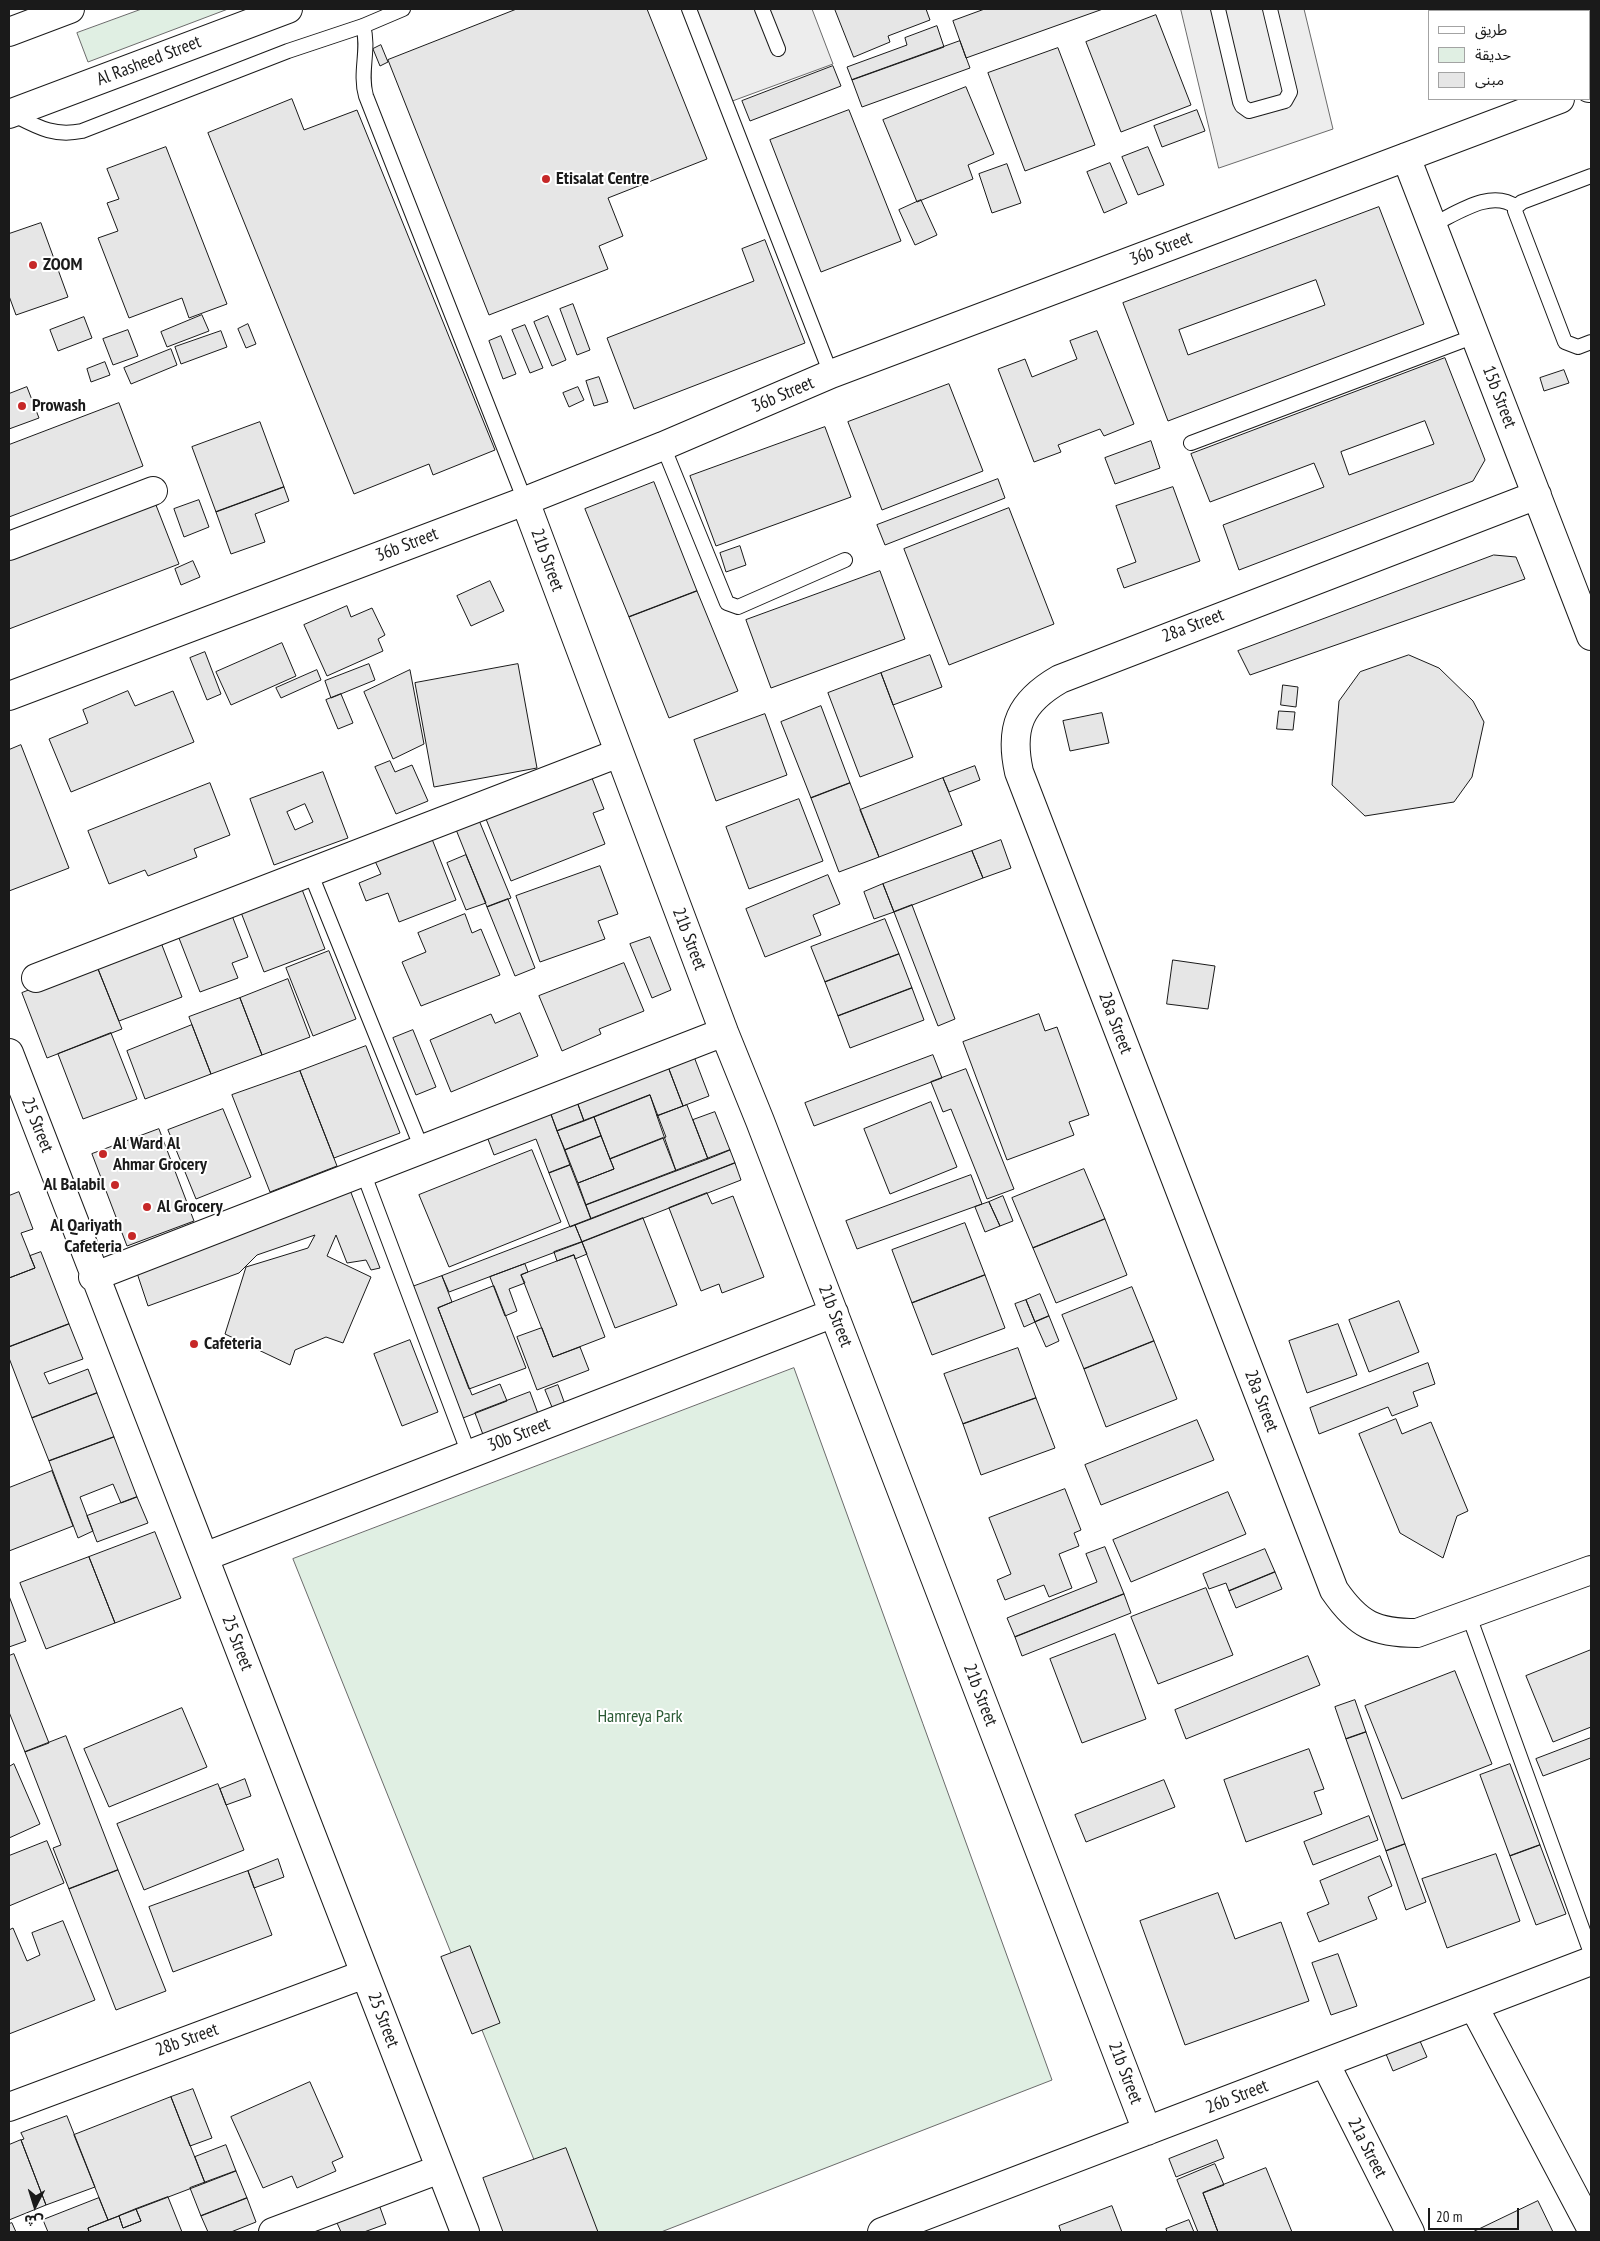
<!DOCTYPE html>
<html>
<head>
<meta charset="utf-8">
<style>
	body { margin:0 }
	#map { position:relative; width:1600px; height:2241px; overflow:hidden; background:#fff; font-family:"PT Sans Narrow","Noto Sans Arabic",sans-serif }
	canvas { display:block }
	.frame { position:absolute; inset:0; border:10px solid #1a1a1a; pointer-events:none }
	.legend { position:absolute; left:1428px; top:10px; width:162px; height:90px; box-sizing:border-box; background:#fff; border:1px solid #a3a3a3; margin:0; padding:6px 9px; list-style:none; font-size:15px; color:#1a1a1a }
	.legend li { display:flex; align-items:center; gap:10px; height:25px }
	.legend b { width:25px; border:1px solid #a3a3a3 }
	.north { position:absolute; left:10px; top:2181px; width:50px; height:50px; -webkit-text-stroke:4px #fff; paint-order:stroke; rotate:185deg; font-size:14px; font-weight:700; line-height:20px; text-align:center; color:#1a1a1a }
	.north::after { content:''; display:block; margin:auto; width:18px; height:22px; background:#1a1a1a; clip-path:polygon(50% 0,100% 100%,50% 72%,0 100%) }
	.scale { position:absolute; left:1428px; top:2208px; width:91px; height:22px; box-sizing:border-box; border:2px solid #1a1a1a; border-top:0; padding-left:6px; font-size:15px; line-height:18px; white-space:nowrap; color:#1a1a1a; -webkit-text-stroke:4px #fff; paint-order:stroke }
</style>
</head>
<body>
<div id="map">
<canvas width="1600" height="2241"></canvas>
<div class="frame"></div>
<ul class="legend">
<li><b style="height:6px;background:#fff"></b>طريق</li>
<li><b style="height:14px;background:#e0efe3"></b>حديقة</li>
<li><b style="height:14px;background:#e6e6e6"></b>مبنى</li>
</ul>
<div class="north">ش</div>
<div class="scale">20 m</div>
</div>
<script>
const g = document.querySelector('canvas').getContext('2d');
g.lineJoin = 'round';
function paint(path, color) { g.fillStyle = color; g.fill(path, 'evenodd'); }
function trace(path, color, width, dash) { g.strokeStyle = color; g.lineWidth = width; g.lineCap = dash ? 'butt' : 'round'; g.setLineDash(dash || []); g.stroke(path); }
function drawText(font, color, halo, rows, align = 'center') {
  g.font = font + ' "PT Sans Narrow",sans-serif'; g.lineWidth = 4; g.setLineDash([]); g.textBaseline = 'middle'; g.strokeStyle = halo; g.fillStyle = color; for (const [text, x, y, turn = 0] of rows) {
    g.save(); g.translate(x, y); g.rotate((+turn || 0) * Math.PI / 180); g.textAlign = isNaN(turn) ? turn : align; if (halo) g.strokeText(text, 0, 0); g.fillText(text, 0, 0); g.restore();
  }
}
const green = new Path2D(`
	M142 9H228L88 62 77 33Z
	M794 1368 1052 2080 661 2232H563L293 1559Z`);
const parking = new Path2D(`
	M685 9H812L833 64 727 103Z
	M1181 9H1304L1333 129 1219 168Z`);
const building = new Path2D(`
	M517 9H647L707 159 608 198 623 236 599 246 608 269 489 315 388 60Z
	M835 9H926L930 20 888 36 890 42 854 57Z
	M985 9H1103L966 58 953 21Z
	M1156 15 1191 105 1121 132 1086 42Z
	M937 26 944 47 852 80 847 67 907 45 905 38Z
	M960 41 970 68 862 107 852 80Z
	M381 45 388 62 380 66 373 49Z
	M1058 48 1095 145 1025 171 988 73Z
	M833 66 841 86 750 121 742 101Z
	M966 87 994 154 968 165 973 179 917 202 883 120Z
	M292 99 304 130 357 110 495 450 433 475 429 464 354 494 208 133Z
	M849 110 901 241 821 272 770 140Z
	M1197 110 1205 131 1162 147 1154 126Z
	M166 147 227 304 189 318 182 298 129 318 98 238 118 231 107 203 119 199 107 169Z
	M1148 147 1164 185 1138 195 1122 157Z
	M1110 163 1127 203 1104 213 1087 172Z
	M1007 164 1021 203 992 213 979 174Z
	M921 200 937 235 915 245 899 210Z
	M1379 207 1424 324 1168 421 1123 303ZM1316 280 1325 305 1188 355 1179 330Z
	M41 223 68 297 16 315 9 296V234Z
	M765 240 805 343 634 409 607 338 754 281 742 249Z
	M573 304 590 350 577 355 560 309Z
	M202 315 209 331 167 347 161 332Z
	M548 316 566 360 552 366 534 322Z
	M84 317 92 338 58 351 50 330Z
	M248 324 256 344 246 348 238 329Z
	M525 325 543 368 530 373 512 330Z
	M128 330 138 356 113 365 103 339Z
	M221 331 227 347 181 364 175 347Z
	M1097 331 1134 424 1104 436 1100 429 1058 445 1061 452 1034 462 998 369 1025 359 1032 377 1077 359 1070 341Z
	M501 336 516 374 503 379 489 341Z
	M171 349 177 365 131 384 124 368Z
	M1445 358 1485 460 1473 481 1239 570 1223 525 1324 487 1314 463 1210 502 1191 454ZM1425 421 1434 444 1349 475 1341 452Z
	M105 362 110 375 91 382 87 369Z
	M1564 370 1569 383 1544 391 1540 378Z
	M599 377 608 402 594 406 586 381Z
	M949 384 983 471 882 510 848 422Z
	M27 387 39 418 9 429V394Z
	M578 387 584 400 569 407 563 393Z
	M119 403 143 466 9 517V445Z
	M260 422 284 487 216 512 192 447Z
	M825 427 851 497 716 546 690 476Z
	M1151 441 1160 468 1115 484 1105 458Z
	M998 479 1005 498 885 545 877 525Z
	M654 482 697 591 629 617 585 509Z
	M284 487 289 501 255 514 265 542 231 554 216 512Z
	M1173 487 1200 561 1124 588 1117 569 1136 562 1116 506Z
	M154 500 179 564 9 629V555Z
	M199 500 209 527 184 537 174 509Z
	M1009 508 1054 624 949 665 904 549Z
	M740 546 746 565 726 572 720 553Z
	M1494 555 1516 557 1525 579 1250 675 1238 651Z
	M193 561 200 577 181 585 175 569Z
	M880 571 905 639 771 688 746 620Z
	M490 581 504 611 471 626 457 596Z
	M697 591 738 691 669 718 629 617Z
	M347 606 351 617 372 608 385 635 378 639 383 651 327 676 304 625Z
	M282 643 296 676 231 705 216 672Z
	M205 652 221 694 207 700 190 658Z
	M930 655 942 687 893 705 881 673Z
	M1409 655 1439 668 1473 701 1484 722 1472 777 1454 802 1365 816 1332 785 1339 701 1360 672Z
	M369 664 375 680 331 698 325 681Z
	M518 664 537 768 434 787 415 683Z
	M317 670 321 680 281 698 276 688Z
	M410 670 424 744 393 759 364 692Z
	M881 673 913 757 860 777 828 693Z
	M1283 685 1298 687 1296 707 1281 705Z
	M128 691 135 706 173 691 194 742 71 792 49 739 88 723 83 710Z
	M341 694 353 723 338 729 326 700Z
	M821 706 850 783 811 798 781 722Z
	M1279 711 1295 712 1293 730 1277 729Z
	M1102 713 1109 743 1070 751 1063 721Z
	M765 714 787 775 716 801 694 740Z
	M21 745 69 868 9 891V750Z
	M390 761 395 772 412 765 428 801 396 814 375 767Z
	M975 766 980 780 949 792 943 778Z
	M323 772 348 838 274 865 250 799ZM305 804 313 822 295 830 287 812Z
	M592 778 604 809 593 813 605 844 511 881 486 819Z
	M943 778 962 825 879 857 860 810Z
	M210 783 230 835 194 849 197 857 148 876 145 870 109 884 88 831Z
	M850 783 879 857 839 872 811 798Z
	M799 799 823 861 749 889 726 827Z
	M476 813 511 898 487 907 453 822Z
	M432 839 456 900 399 922 388 893 366 901 359 883 381 874 375 861Z
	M1001 840 1011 868 983 878 972 851Z
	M972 851 983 878 894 912 883 884Z
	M466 855 486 903 466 910 447 863Z
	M600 866 618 914 598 921 605 939 540 962 516 896Z
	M828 875 840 904 813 915 821 935 765 957 746 909Z
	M298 879 325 949 264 972 237 902Z
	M883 884 894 912 874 919 864 892Z
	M508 899 535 968 515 976 487 907Z
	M912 905 955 1019 938 1026 894 912Z
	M231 913 248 957 232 963 238 978 200 992 177 933Z
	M465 914 472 933 481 929 500 975 421 1006 402 962 426 952 418 933Z
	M885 919 899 954 825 982 811 947Z
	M650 937 671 990 652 998 630 944Z
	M160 940 182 997 119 1021 96 964Z
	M329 951 356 1019 313 1036 286 968Z
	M899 954 912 988 838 1016 825 982Z
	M1173 960 1215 966 1208 1009 1167 1004Z
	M624 963 644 1011 599 1029 601 1034 562 1051 539 996Z
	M96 964 122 1029 47 1058 22 993Z
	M288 979 310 1037 262 1055 240 998Z
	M912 988 924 1020 850 1048 838 1016Z
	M240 998 262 1055 211 1074 189 1017Z
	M520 1013 538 1056 451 1092 430 1040 491 1014 495 1023Z
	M1039 1014 1045 1031 1057 1027 1089 1115 1069 1122 1074 1135 1007 1160 963 1042Z
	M192 1025 211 1074 145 1099 127 1051Z
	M413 1030 436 1087 416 1095 393 1038Z
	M111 1033 137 1099 83 1119 58 1054Z
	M366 1046 400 1133 334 1158 300 1071Z
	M693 1054 709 1096 683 1106 667 1064Z
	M933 1055 942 1078 814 1126 805 1103Z
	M667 1064 683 1106 657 1116 650 1095 584 1121 576 1099Z
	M966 1069 1014 1189 987 1199 951 1109 943 1112 931 1082Z
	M300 1071 337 1166 270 1192 232 1095Z
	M650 1095 666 1137 610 1159 594 1117Z
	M576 1099 584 1121 557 1131 549 1109Z
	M931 1102 957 1167 890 1194 864 1129Z
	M687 1105 708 1159 676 1171 657 1116Z
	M223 1109 251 1177 196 1199 168 1130Z
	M549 1109 570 1165 549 1173 536 1139 494 1155 486 1134Z
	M715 1112 730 1150 708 1159 693 1120Z
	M594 1117 601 1136 565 1150 557 1131Z
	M159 1129 194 1221 127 1246 92 1154Z
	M601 1136 614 1169 578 1183 565 1150Z
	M663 1138 676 1171 586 1205 578 1183 614 1169 610 1159Z
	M532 1150 561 1222 449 1267 419 1195Z
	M730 1150 735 1163 591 1219 586 1205Z
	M735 1163 741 1180 582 1242 575 1225Z
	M570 1165 591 1219 570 1227 549 1173Z
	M1084 1169 1105 1219 1033 1248 1012 1198Z
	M971 1175 982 1204 857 1249 846 1221Z
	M350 1190 380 1268 371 1270 366 1260 347 1263 336 1235 327 1256 371 1277 343 1343 326 1337 295 1350 290 1365 225 1334 246 1267 308 1248 315 1235 257 1255 239 1273 148 1306 136 1270Z
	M19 1192 33 1229 21 1233 35 1268 9 1278V1196Z
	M707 1193 712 1204 733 1196 764 1277 722 1293 719 1284 701 1291 669 1208Z
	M1003 1196 1013 1221 1000 1226 989 1202Z
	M989 1202 1000 1226 985 1232 975 1207Z
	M643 1218 677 1305 615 1328 582 1242Z
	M1105 1219 1127 1275 1056 1303 1033 1248Z
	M965 1223 985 1275 912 1303 892 1250Z
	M575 1225 582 1242 449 1292 442 1276Z
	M582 1242 587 1254 575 1259 574 1255 557 1261 554 1252Z
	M41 1252 69 1324 9 1347V1278L35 1268 30 1256Z
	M574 1255 605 1337 553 1357 521 1275Z
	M525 1264 528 1272 521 1275 525 1283 509 1289 517 1311 505 1316 490 1277Z
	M985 1275 1005 1328 932 1355 912 1303Z
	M442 1276 452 1302 438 1308 472 1395 500 1384 507 1401 463 1418 412 1287Z
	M494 1286 526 1368 469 1389 438 1308Z
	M1132 1287 1154 1341 1084 1369 1062 1315Z
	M1040 1294 1049 1316 1035 1322 1026 1300Z
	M1026 1300 1035 1322 1024 1327 1015 1304Z
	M1399 1301 1419 1352 1369 1372 1349 1320Z
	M1049 1316 1059 1341 1046 1347 1035 1322Z
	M69 1324 83 1359 44 1373 49 1384 88 1369 97 1393 32 1418 9 1358V1347Z
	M1338 1324 1357 1375 1307 1393 1289 1341Z
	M542 1328 553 1357 580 1347 589 1370 537 1390 517 1337Z
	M410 1340 438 1412 402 1426 374 1354Z
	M1154 1341 1177 1399 1106 1427 1084 1369Z
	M1018 1348 1036 1398 963 1424 944 1374Z
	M1428 1363 1435 1384 1413 1392 1418 1406 1392 1416 1388 1407 1319 1434 1310 1408Z
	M558 1385 566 1407 554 1412 545 1390Z
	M530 1392 540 1419 485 1440 475 1413Z
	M97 1393 114 1437 49 1461 32 1418Z
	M1036 1398 1055 1448 981 1475 963 1424Z
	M1396 1419 1402 1434 1431 1422 1468 1511 1457 1516 1443 1558 1400 1533 1359 1434Z
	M1197 1420 1214 1460 1101 1505 1085 1465Z
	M114 1437 137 1497 121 1503 113 1484 80 1497 93 1531 78 1538 49 1461Z
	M52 1471 73 1526 9 1551V1488Z
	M1065 1489 1081 1530 1074 1533 1079 1546 1059 1554 1072 1588 1049 1597 1044 1585 1005 1600 997 1580 1011 1574 989 1518Z
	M1228 1492 1246 1534 1131 1582 1113 1540Z
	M137 1497 148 1523 97 1542 87 1516Z
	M155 1532 181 1598 115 1623 89 1557Z
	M1105 1547 1124 1594 1015 1637 1007 1618 1097 1582 1086 1554Z
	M1265 1549 1275 1572 1229 1591 1226 1583 1209 1589 1203 1574Z
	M89 1557 115 1623 46 1649 20 1583Z
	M1275 1572 1282 1589 1236 1608 1229 1591Z
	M1206 1588 1233 1655 1158 1684 1131 1617Z
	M1124 1594 1131 1613 1022 1656 1015 1637Z
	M9 1596 26 1641 9 1647Z
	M1115 1634 1146 1719 1082 1743 1050 1659Z
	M1591 1650V1727L1553 1742 1526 1676Z
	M14 1654 49 1743 25 1752 9 1712V1656Z
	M1308 1656 1320 1685 1186 1739 1175 1710Z
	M1455 1671 1492 1764 1402 1799 1365 1706Z
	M1355 1700 1366 1732 1346 1739 1335 1707Z
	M182 1708 207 1767 109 1807 84 1749Z
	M1366 1732 1405 1844 1386 1851 1346 1739Z
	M66 1736 118 1870 69 1889 53 1848 61 1845 25 1752Z
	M1591 1738V1758L1543 1776 1536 1759Z
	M1309 1749 1324 1789 1314 1792 1322 1814 1246 1842 1224 1780Z
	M14 1764 40 1824 9 1838V1767Z
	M1510 1764 1540 1845 1510 1856 1480 1775Z
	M245 1779 251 1796 226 1805 220 1789Z
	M1164 1780 1175 1807 1086 1842 1075 1815Z
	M218 1784 244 1850 144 1890 117 1824Z
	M1369 1816 1378 1840 1313 1865 1304 1842Z
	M47 1841 64 1883 9 1906V1856Z
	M1405 1844 1426 1902 1406 1910 1386 1851Z
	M1540 1845 1566 1914 1536 1925 1510 1856Z
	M1496 1854 1520 1921 1447 1948 1422 1879Z
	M1380 1856 1392 1886 1368 1897 1377 1919 1319 1942 1307 1913 1329 1904 1320 1881Z
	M278 1859 284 1877 254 1888 248 1871Z
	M118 1870 166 1991 116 2010 69 1889Z
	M248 1871 272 1935 173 1972 149 1907Z
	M1218 1893 1235 1939 1281 1922 1309 2001 1185 2045 1140 1921Z
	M63 1921 95 2000 9 2034V1930L13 1928 27 1961 40 1955 32 1933Z
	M470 1946 500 2023 472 2034 441 1957Z
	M1338 1954 1357 2006 1331 2015 1312 1963Z
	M1420 2041 1427 2057 1393 2071 1386 2054Z
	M310 2082 343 2157 332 2162 336 2171 297 2188 292 2176 263 2188 231 2117Z
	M193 2089 212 2138 190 2146 171 2097Z
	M171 2097 205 2183 108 2220 74 2135Z
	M67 2116 95 2187 46 2205 21 2140 24 2139 21 2133Z
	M21 2140 46 2205 9 2220V2145Z
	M1217 2140 1224 2158 1176 2177 1169 2159Z
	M226 2145 236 2171 205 2183 195 2157Z
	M566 2148 598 2232H503L483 2178Z
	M1215 2164 1224 2185 1203 2193 1218 2232H1198L1177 2180Z
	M1266 2168 1292 2232H1218L1203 2193Z
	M236 2171 247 2198 201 2216 190 2188Z
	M168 2197 182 2232H89L88 2228 119 2216 123 2228 141 2221 136 2209Z
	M99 2198 108 2220 88 2228 89 2232H48L43 2220Z
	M247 2198 256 2222 231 2232H208L201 2216Z
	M377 2199 386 2224 364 2232H341L334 2216Z
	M1538 2201 1553 2232H1473Z
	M1112 2206 1122 2232H1061L1059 2226Z
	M136 2209 141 2221 123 2228 119 2216Z
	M1189 2220 1194 2232H1167L1166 2229Z
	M12 2223 16 2232H9V2224Z`);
const lane = new Path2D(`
	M689 9 831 374
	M762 9 778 49
	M1218 9 1240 102 1242 106 1249 111 1285 101 1290 92 1270 9
	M363 26C370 49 359 72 366 96L525 501
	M10 113C36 126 52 137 82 131L288 51 363 26 403 9
	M1591 176 1522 202 1516 207 1515 211 1565 342 1578 347 1591 342
	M1432 225C1456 214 1491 188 1516 207
	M1191 443 1475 336
	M663 446 727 603 738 607 845 560
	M310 872 422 1149
	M363 1172 469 1454
	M1469 1616 1591 1953`);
const street = new Path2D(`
	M1589 88 1591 87
	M1406 157 1591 636
	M1537 495 1060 679C1020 702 1009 727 1019 772L1334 1590C1358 1625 1375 1633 1417 1633L1591 1570
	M525 501 724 1032 760 1121 1147 2131
	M9 546 153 491
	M9 696 525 501 663 446 831 374 1560 99
	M36 978 619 753
	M9 1053 465 2232
	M93 1277 724 1032
	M204 1557 834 1313
	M1474 2007 1591 2228
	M1325 2063 1410 2232
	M9 2107 365 1974
	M273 2232 440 2169
	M882 2232 1591 1961`);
const secondary = new Path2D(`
	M9 32 70 9
	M9 114 288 9`);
const markers = [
	[546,179,5,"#c62828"],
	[33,265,5,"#c62828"],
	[22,406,5,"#c62828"],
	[103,1154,5,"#c62828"],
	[115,1185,5,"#c62828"],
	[147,1207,5,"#c62828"],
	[132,1236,5,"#c62828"],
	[194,1344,5,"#c62828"]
];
const streetNames = [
	["Al Rasheed Street",149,61,-21],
	["36b Street",1161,249,-21],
	["36b Street",783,395,-23],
	["15b Street",1499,397,69],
	["36b Street",407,545,-21],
	["21b Street",547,560,70],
	["28a Street",1193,626,-21],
	["21b Street",689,939,69],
	["28a Street",1115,1023,69],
	["25 Street",37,1125,68],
	["21b Street",835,1316,69],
	["28a Street",1261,1401,69],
	["30b Street",519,1435,-21],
	["25 Street",237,1643,69],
	["21b Street",980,1695,69],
	["25 Street",383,2020,69],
	["28b Street",187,2040,-20],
	["21b Street",1125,2073,69],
	["26b Street",1237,2097,-21],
	["21a Street",1367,2148,63]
];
const poiNames = [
	["Etisalat Centre",556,179],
	["ZOOM",43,265],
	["Prowash",32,406],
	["Al Ward Al",113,1144],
	["Ahmar Grocery",113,1165],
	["Al Balabil",105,1185,"right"],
	["Al Grocery",157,1207],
	["Al Qariyath",122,1226,"right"],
	["Cafeteria",122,1247,"right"],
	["Cafeteria",204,1344]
];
const parkNames = [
	["Hamreya Park",640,1717]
];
paint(green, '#e0efe3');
trace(green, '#6a6a6a', 1);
paint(parking, '#ededed');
trace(parking, '#6a6a6a', 1);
paint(building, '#e6e6e6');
trace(building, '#1a1a1a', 1);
trace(lane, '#1a1a1a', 16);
trace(street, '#1a1a1a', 30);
trace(secondary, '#1a1a1a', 30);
trace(lane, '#fff', 14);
trace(street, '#fff', 28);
trace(secondary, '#fff', 28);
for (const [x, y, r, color] of markers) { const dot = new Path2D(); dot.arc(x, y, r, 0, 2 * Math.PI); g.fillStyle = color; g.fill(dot); trace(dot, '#fff', 2); }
drawText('18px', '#1a1a1a', '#fff', streetNames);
drawText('bold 18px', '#1a1a1a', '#fff', poiNames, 'left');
drawText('18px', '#2b5a34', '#fff', parkNames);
</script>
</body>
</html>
